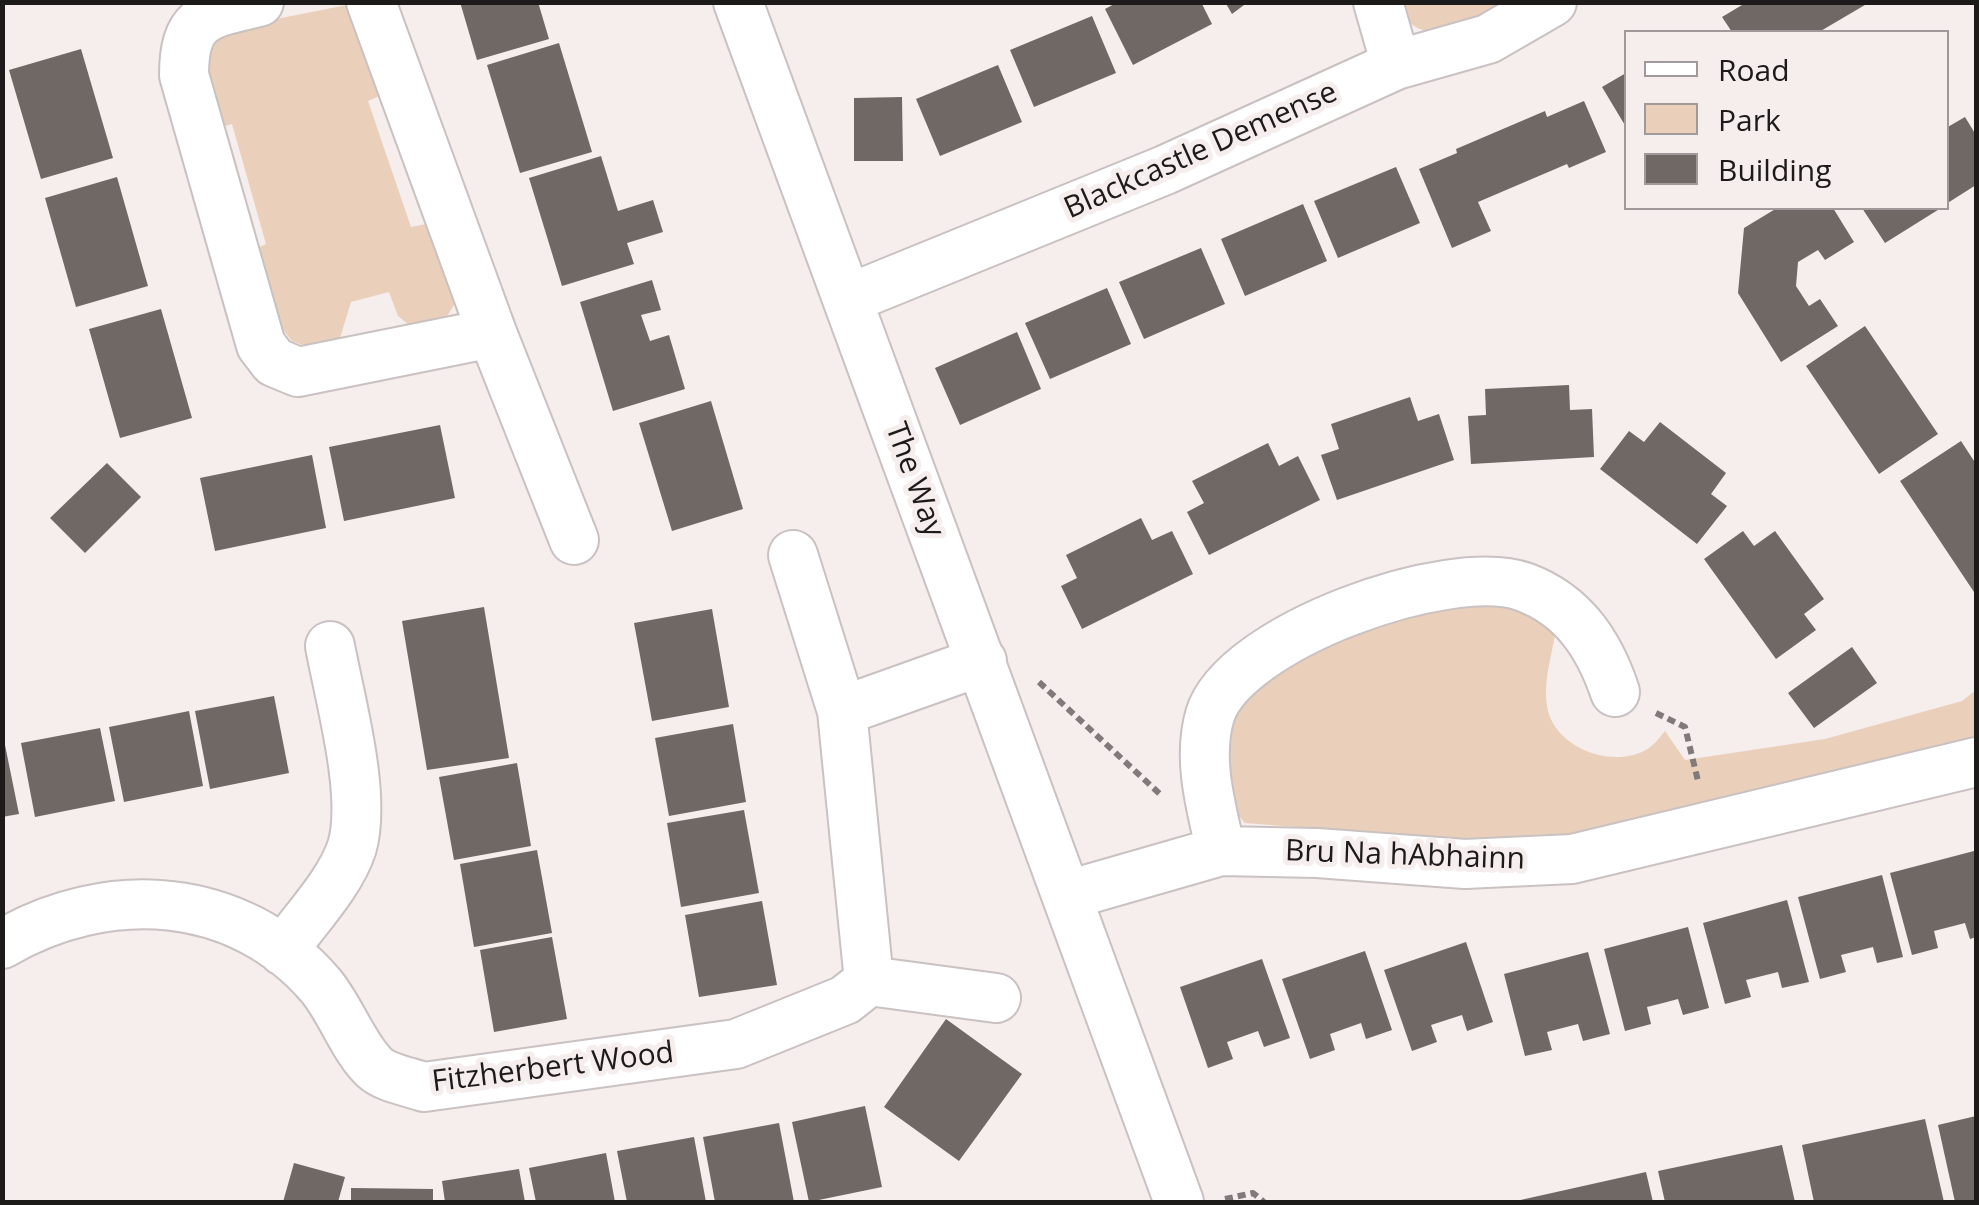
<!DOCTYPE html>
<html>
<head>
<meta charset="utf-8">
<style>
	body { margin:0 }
	#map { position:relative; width:1979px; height:1205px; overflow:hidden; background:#f6eded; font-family:"Open Sans",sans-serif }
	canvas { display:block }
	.frame { position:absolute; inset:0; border:5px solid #1d1a1a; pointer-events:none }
	.legend { position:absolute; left:1624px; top:30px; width:325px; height:180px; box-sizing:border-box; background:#f6eded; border:2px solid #9f9999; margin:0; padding:12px 18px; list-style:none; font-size:30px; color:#1d1a1a }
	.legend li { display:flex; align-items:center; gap:20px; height:50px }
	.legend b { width:50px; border:2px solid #9f9999 }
</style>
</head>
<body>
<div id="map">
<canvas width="1979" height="1205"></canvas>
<div class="frame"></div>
<ul class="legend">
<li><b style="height:12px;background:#fff"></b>Road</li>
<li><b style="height:28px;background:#ead0bb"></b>Park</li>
<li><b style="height:28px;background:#6f6865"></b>Building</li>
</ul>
</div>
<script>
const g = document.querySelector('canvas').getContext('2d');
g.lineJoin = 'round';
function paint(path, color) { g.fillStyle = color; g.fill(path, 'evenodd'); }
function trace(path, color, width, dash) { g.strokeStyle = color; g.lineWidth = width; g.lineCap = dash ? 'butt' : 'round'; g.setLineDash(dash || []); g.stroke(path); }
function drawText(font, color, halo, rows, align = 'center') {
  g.font = font + ' "Open Sans",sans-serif'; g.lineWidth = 10; g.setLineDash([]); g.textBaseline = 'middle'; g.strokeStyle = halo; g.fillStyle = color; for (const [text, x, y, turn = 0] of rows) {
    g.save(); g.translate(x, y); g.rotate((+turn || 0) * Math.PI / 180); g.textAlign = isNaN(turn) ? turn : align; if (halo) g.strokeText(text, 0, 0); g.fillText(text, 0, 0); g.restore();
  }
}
const green = new Path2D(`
	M1399 3H1504C1473 19 1415 57 1399 3Z
	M352 4 384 94 368 101 411 227 431 223 457 300 446 318 415 330 398 316 389 292 351 302 340 338 321 352 292 341 272 316 251 251 266 244 232 124 219 128 199 62 216 34 241 26Z
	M1442 599C1485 600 1525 601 1555 635 1551 658 1543 683 1547 706 1553 748 1615 771 1649 748 1655 744 1660 737 1665 731L1685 760 1825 739 1962 701 1976 690V739L1593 834 1490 842 1245 823 1224 799C1225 782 1223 735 1228 721 1251 662 1387 620 1442 599Z`);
const building = new Path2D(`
	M460 2H538L549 39 477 60Z
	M1118 2H1201L1212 24 1133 65 1105 9Z
	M1225 2H1248L1232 14Z
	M1747 2H1870L1819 32H1732L1722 17Z
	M1092 16 1116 73 1034 107 1010 50Z
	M559 43 592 152 520 173 487 65Z
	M81 49 113 158 41 179 9 70Z
	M998 65 1022 122 940 156 916 99Z
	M1626 73V127L1602 87Z
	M902 97 903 161H854V98Z
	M1584 101 1606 152 1569 168 1567 164 1478 202 1491 231 1452 248 1419 169 1457 153 1456 149 1545 111 1547 117Z
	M1965 117 1976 135V185L1946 204V128Z
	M601 156 618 211 653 200 663 232 627 243 634 264 562 286 529 178Z
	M1396 167 1420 223 1338 258 1314 201Z
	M117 177 148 286 76 307 45 198Z
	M1303 204 1327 261 1245 296 1221 239Z
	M1777 208H1833L1854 242 1825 260 1818 250 1798 262 1796 286 1809 306 1820 299 1838 326 1781 362 1738 293 1744 228Z
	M1862 208H1941L1885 243Z
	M1201 248 1225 304 1144 339 1119 282Z
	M652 280 661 310 641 315 650 341 669 335 685 389 613 411 580 302Z
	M1107 288 1131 344 1050 379 1025 323Z
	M161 309 192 418 120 438 89 329Z
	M1865 326 1938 434 1879 474 1806 366Z
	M1017 332 1041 389 960 425 935 368Z
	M1569 385 1570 410 1592 409 1594 457 1471 464 1468 416 1486 415 1485 389Z
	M1410 397 1418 421 1439 414 1454 460 1337 500 1321 455 1339 449 1331 424Z
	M711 401 743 509 672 531 639 423Z
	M1660 422 1726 473 1711 494 1727 506 1697 544 1600 469 1629 431 1644 442Z
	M440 425 455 498 344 521 329 447Z
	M1961 441 1976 464V595L1900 481Z
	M1268 443 1279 466 1298 456 1320 500 1209 555 1187 512 1204 503 1192 481Z
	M312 455 326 528 215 551 200 478Z
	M107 463 141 497 85 553 50 518Z
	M1141 518 1152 540 1172 531 1193 574 1082 629 1061 586 1077 578 1066 555Z
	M1743 531 1754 546 1775 531 1824 599 1804 614 1816 630 1776 659 1704 559Z
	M484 607 509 758 427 770 402 621Z
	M712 609 729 707 652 721 634 623Z
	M1852 647 1877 683 1814 728 1788 693Z
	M274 696 289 773 210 789 195 711Z
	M189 711 203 786 124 802 109 727Z
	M733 724 746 802 669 816 655 738Z
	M100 728 115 801 35 817 21 743Z
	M4 740 19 814 2 817V741Z
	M517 763 531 846 454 860 439 777Z
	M744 810 759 893 681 907 667 823Z
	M537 850 552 933 474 947 460 864Z
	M1974 851 1976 937 1970 939 1965 923 1934 931 1938 948 1912 955 1890 873Z
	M1882 875 1903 957 1877 963 1873 947 1841 955 1846 972 1820 979 1798 897Z
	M1787 900 1809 982 1782 988 1778 972 1746 980 1751 997 1725 1004 1703 923Z
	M762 901 777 985 699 997 685 915Z
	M1688 927 1709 1008 1683 1015 1678 999 1663 1003 1647 1007 1651 1024 1625 1031 1604 949Z
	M552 937 567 1019 494 1032 480 950Z
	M1466 942 1493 1022 1467 1031 1462 1015 1431 1025 1437 1042 1412 1051 1384 970Z
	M1365 951 1392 1030 1366 1039 1361 1023 1330 1034 1335 1050 1310 1059 1282 979Z
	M1588 952 1610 1034 1583 1041 1578 1024 1547 1032 1552 1050 1525 1056 1504 974Z
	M1262 959 1290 1038 1264 1047 1258 1031 1227 1042 1233 1059 1208 1068 1180 987Z
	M946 1019 1022 1074 959 1161 884 1107Z
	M865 1106 882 1187 809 1202 792 1122Z
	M1976 1116V1202H1955L1938 1125Z
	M1925 1119 1944 1202H1814L1802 1145Z
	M779 1123 794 1202H715L703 1137Z
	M694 1137 706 1202H627L617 1151Z
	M1782 1145 1795 1202H1665L1658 1171Z
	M606 1153 615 1202H536L529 1168Z
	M294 1163 345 1177 338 1202H283Z
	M519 1169 525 1202H445L442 1181Z
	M1646 1172 1653 1202H1516V1201Z
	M351 1188 433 1189V1202H351Z`);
const path = new Path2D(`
	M1039 682 1161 795
	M1656 713 1685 727 1698 781
	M1225 1199 1253 1193 1264 1202`);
const street = new Path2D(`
	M259 2C208 14 184 15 184 75L261 345 274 362 298 372 492 333
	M371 2 492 333 574 540
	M738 2 1179 1202
	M1378 2 1396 65
	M848 299 1165 170 1396 65 1488 39 1552 2
	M842 711 982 661
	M1221 851C1211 807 1197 759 1210 715 1234 637 1450 560 1524 587 1573 605 1599 644 1615 692
	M1068 895 1221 851 1317 853 1465 864 1572 859 1976 762
	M2 944C107 883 238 889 321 986 341 1010 354 1049 375 1068 386 1078 410 1082 424 1087L736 1044 845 1000 869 981 842 711 793 555
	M283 951C305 919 340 884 352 847 367 795 340 700 330 646
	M869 981 996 998`);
const streetNames = [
	["Blackcastle Demense",1201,151,-24],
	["The Way",914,480,70],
	["Bru Na hAbhainn",1405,856,2],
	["Fitzherbert Wood",553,1068,-7]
];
paint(green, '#ead0bb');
paint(building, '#6f6865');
trace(street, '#cac1c1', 52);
trace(path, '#807a7a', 6, [8, 5]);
trace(street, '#fff', 48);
drawText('30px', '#1d1a1a', '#f6eded', streetNames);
</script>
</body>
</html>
